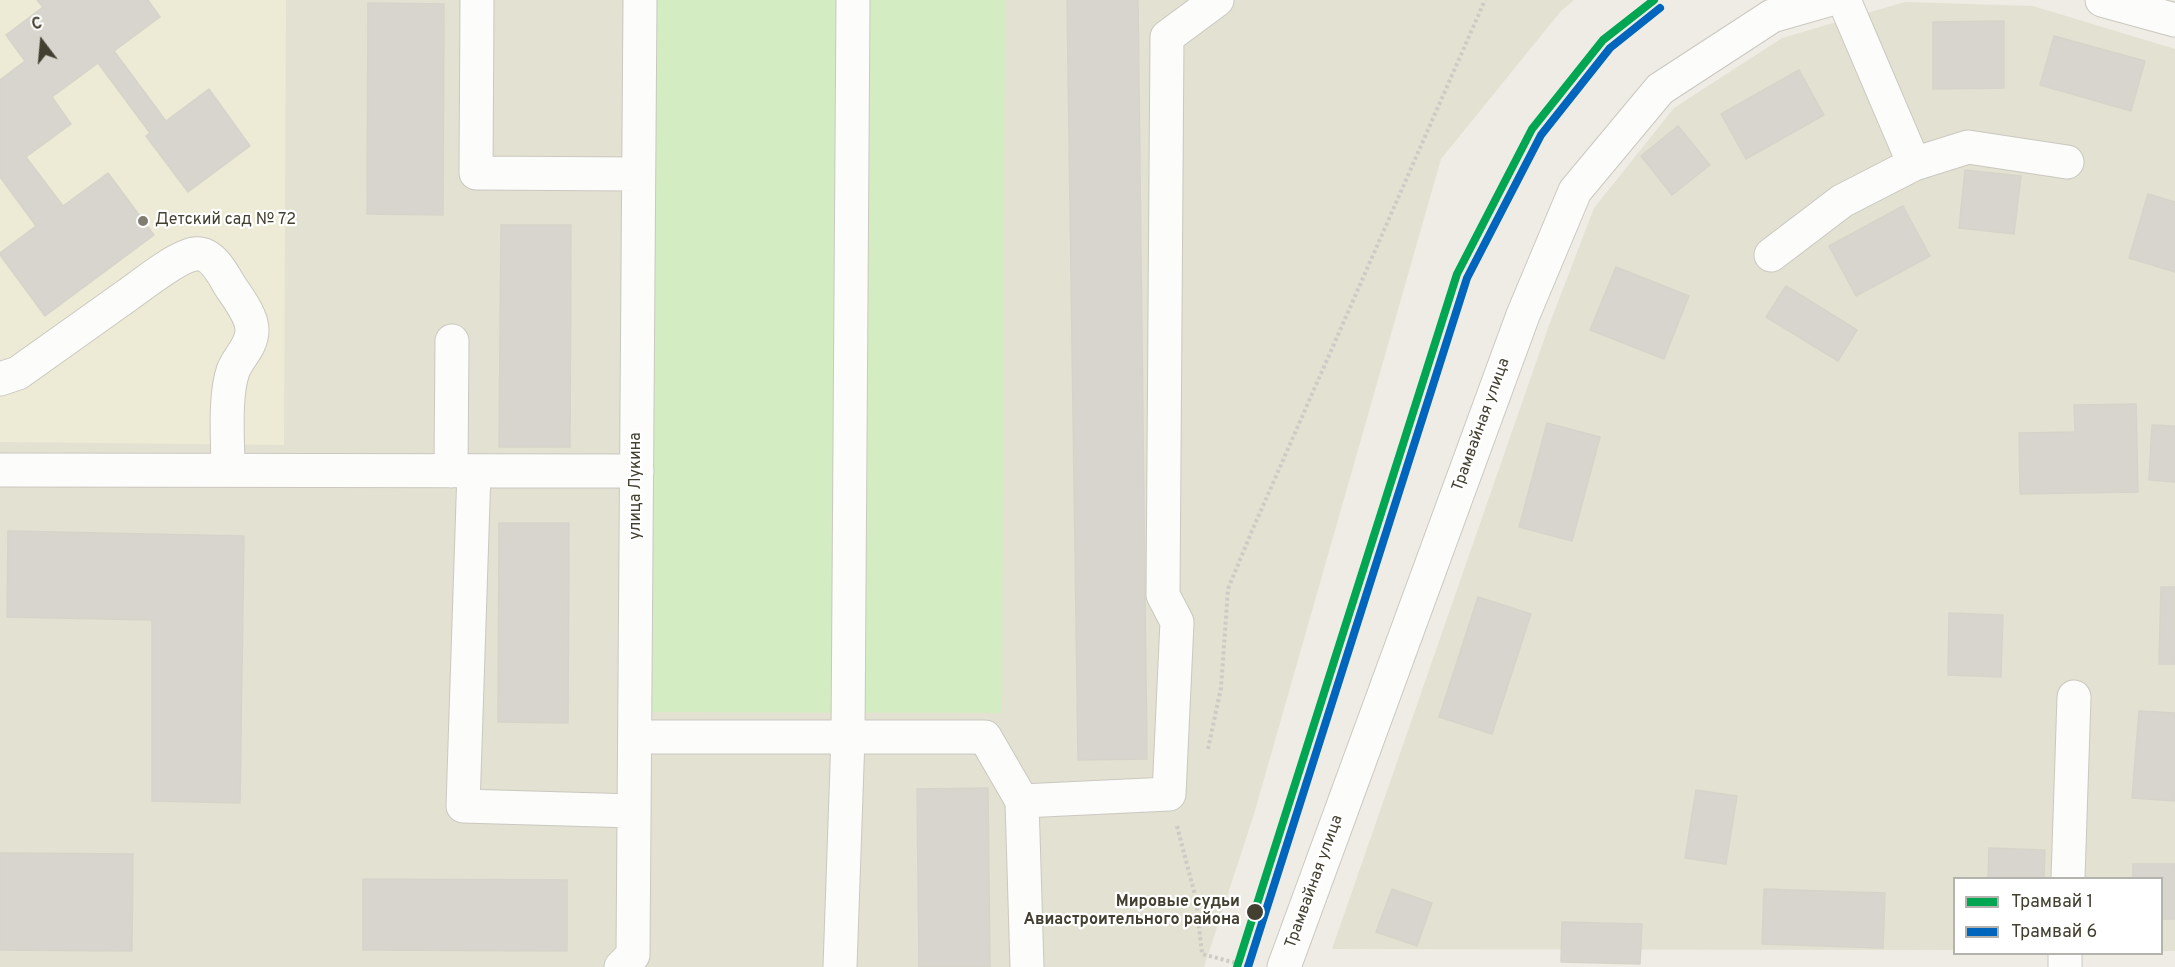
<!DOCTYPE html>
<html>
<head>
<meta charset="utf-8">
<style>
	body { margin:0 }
	#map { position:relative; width:2175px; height:967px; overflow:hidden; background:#eeece4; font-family:Overpass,sans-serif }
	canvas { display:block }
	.legend { position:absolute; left:1953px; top:877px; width:210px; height:78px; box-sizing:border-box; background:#fff; border:2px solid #b4b3ad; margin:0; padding:8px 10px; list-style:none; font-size:18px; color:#444031 }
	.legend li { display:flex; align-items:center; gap:12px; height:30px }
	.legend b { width:30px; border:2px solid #b4b3ad }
	.north { position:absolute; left:12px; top:12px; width:60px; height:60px; -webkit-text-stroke:4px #fff; paint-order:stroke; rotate:344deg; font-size:16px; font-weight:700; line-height:24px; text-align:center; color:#444031 }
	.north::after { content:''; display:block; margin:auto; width:21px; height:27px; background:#444031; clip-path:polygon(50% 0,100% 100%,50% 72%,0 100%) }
</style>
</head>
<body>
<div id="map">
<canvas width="2175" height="967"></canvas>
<ul class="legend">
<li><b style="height:8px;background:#00a651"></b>Трамвай 1</li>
<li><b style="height:8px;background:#0065bd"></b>Трамвай 6</li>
</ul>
<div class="north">С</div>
</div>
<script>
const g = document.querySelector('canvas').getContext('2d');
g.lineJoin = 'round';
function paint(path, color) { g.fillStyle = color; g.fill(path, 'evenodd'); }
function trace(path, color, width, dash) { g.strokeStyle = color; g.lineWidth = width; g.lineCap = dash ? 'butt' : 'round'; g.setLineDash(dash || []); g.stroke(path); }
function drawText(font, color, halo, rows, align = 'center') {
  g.font = font + ' Overpass,sans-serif'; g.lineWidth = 4.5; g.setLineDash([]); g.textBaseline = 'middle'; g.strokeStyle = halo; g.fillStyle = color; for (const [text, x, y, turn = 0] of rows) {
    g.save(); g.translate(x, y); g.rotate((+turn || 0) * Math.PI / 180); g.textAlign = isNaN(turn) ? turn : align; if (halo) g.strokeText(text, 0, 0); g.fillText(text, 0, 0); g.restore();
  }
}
const residential = new Path2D(`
	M0 0H1574L1561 11 1441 159 1254 814 1204 967H0Z
	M1905 2 2033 6 2175 49V951H2162V878H1954V950L1332 949 1548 328 1594 208 1674 108 1782 38Z`);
const education = new Path2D(`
	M0 0H286L284 445 0 442Z`);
const green = new Path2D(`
	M655 0H1005L1002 713 651 712Z`);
const building = new Path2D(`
	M37 0H148L160 17 114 51 166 121 209 89 250 146 188 192 146 136 150 133 98 63 52 97 71 124 26 157 63 206 108 173 154 235 45 316 0 255V253L36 226 0 177V80L25 61 6 35 43 7Z
	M1067 0H1138L1147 759 1078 760Z
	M368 3 444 4 443 215 367 214Z
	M2004 21V88L1933 89V22Z
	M2054 36 2145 61 2131 111 2040 85Z
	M1799 70 1824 115 1746 159 1721 114Z
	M1678 126 1710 165 1672 195 1641 156Z
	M1965 170 2021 176 2014 234 1959 228Z
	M2148 194 2175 202V272L2129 258Z
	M1903 206 1930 256 1856 296 1829 246Z
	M501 225H571L570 447H499Z
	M1616 267 1689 296 1664 359 1590 330Z
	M1786 286 1857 330 1838 361 1766 317Z
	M2136 404 2138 492 2020 494 2019 433 2075 432 2074 405Z
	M1547 423 1600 437 1572 541 1519 527Z
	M2152 425 2175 426V482L2149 480Z
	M499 523H569L568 723 498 722Z
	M8 531 244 536 240 803 152 801V620L7 617Z
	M2161 587H2175V664H2159Z
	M1478 597 1531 614 1492 734 1439 717Z
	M1949 613 2003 615 2001 677 1948 675Z
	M2139 711 2175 713V801L2132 798Z
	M988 788 990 967H919L917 789Z
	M1696 790 1737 796 1726 864 1685 858Z
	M1989 848 2045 850 2044 878H1988Z
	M0 853 133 854 132 951 0 950Z
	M2133 864H2175V919H2162V878H2133Z
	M363 879 567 880V951L363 950Z
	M1392 889 1432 903 1417 946 1376 932Z
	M1764 889 1885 893 1883 948 1762 944Z
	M1562 922 1642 924 1640 964 1561 962Z`);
const path = new Path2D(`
	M1208 749 1221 688 1228 589 1251 533 1485 0
	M1177 826 1196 899 1202 954 1251 967
	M1196 899 1209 897`);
const minor = new Path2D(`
	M477 0 476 173 638 174
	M1844 0 1914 164
	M2102 0 2175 20
	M1771 255 1842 201 1914 164 1968 147 2067 162
	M0 379 18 373C55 347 92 320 129 294 143 284 178 256 195 254 212 252 223 274 230 286 238 298 252 316 252 330 252 347 238 357 233 371 224 397 228 443 228 470
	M0 470 637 471
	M451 471 452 341
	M474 471 463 806 634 811
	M635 737H985L1022 801
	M2068 878 2074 697
	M621 967 633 955 640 0
	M840 967 848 737 853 0
	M1027 967 1022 801 1169 794 1177 622 1163 595 1167 37 1217 0
	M1284 967 1523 315 1575 191 1660 89 1772 16 1828 0
	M2065 967V954`);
const tram1 = new Path2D(`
	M1237 967 1457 274 1532 129 1603 40 1654 0`);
const tram2 = new Path2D(`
	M1248 967 1467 278 1541 135 1610 48 1660 8`);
const markers = [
	[143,221,6,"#807c70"],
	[1255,912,9,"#444031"]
];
const poiNames = [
	["Детский сад № 72",155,221]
];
const streetNames = [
	["Трамвайная улица",1482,425,-70],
	["улица Лукина",637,486,-90],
	["Трамвайная улица",1315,882,-70]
];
const stopNames = [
	["Мировые судьи",1240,903],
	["Авиастроительного района",1240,921]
];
paint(residential, '#e3e1d1');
paint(education, '#edebd5');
paint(green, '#d4ecc1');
paint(building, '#d7d5cd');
trace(building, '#d6d4ca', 1.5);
trace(minor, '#cac8c0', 35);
trace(path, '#cdcbc5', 4, [3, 3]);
trace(minor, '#fcfcfb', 33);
trace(tram1, '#00a651', 8);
trace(tram2, '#0065bd', 8);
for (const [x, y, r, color] of markers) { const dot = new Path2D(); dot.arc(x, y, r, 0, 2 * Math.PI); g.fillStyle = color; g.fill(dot); trace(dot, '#fff', 2); }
drawText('16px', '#444031', '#fff', poiNames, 'left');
drawText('16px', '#444031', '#fff', streetNames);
drawText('bold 16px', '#444031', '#fff', stopNames, 'right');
</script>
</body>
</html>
